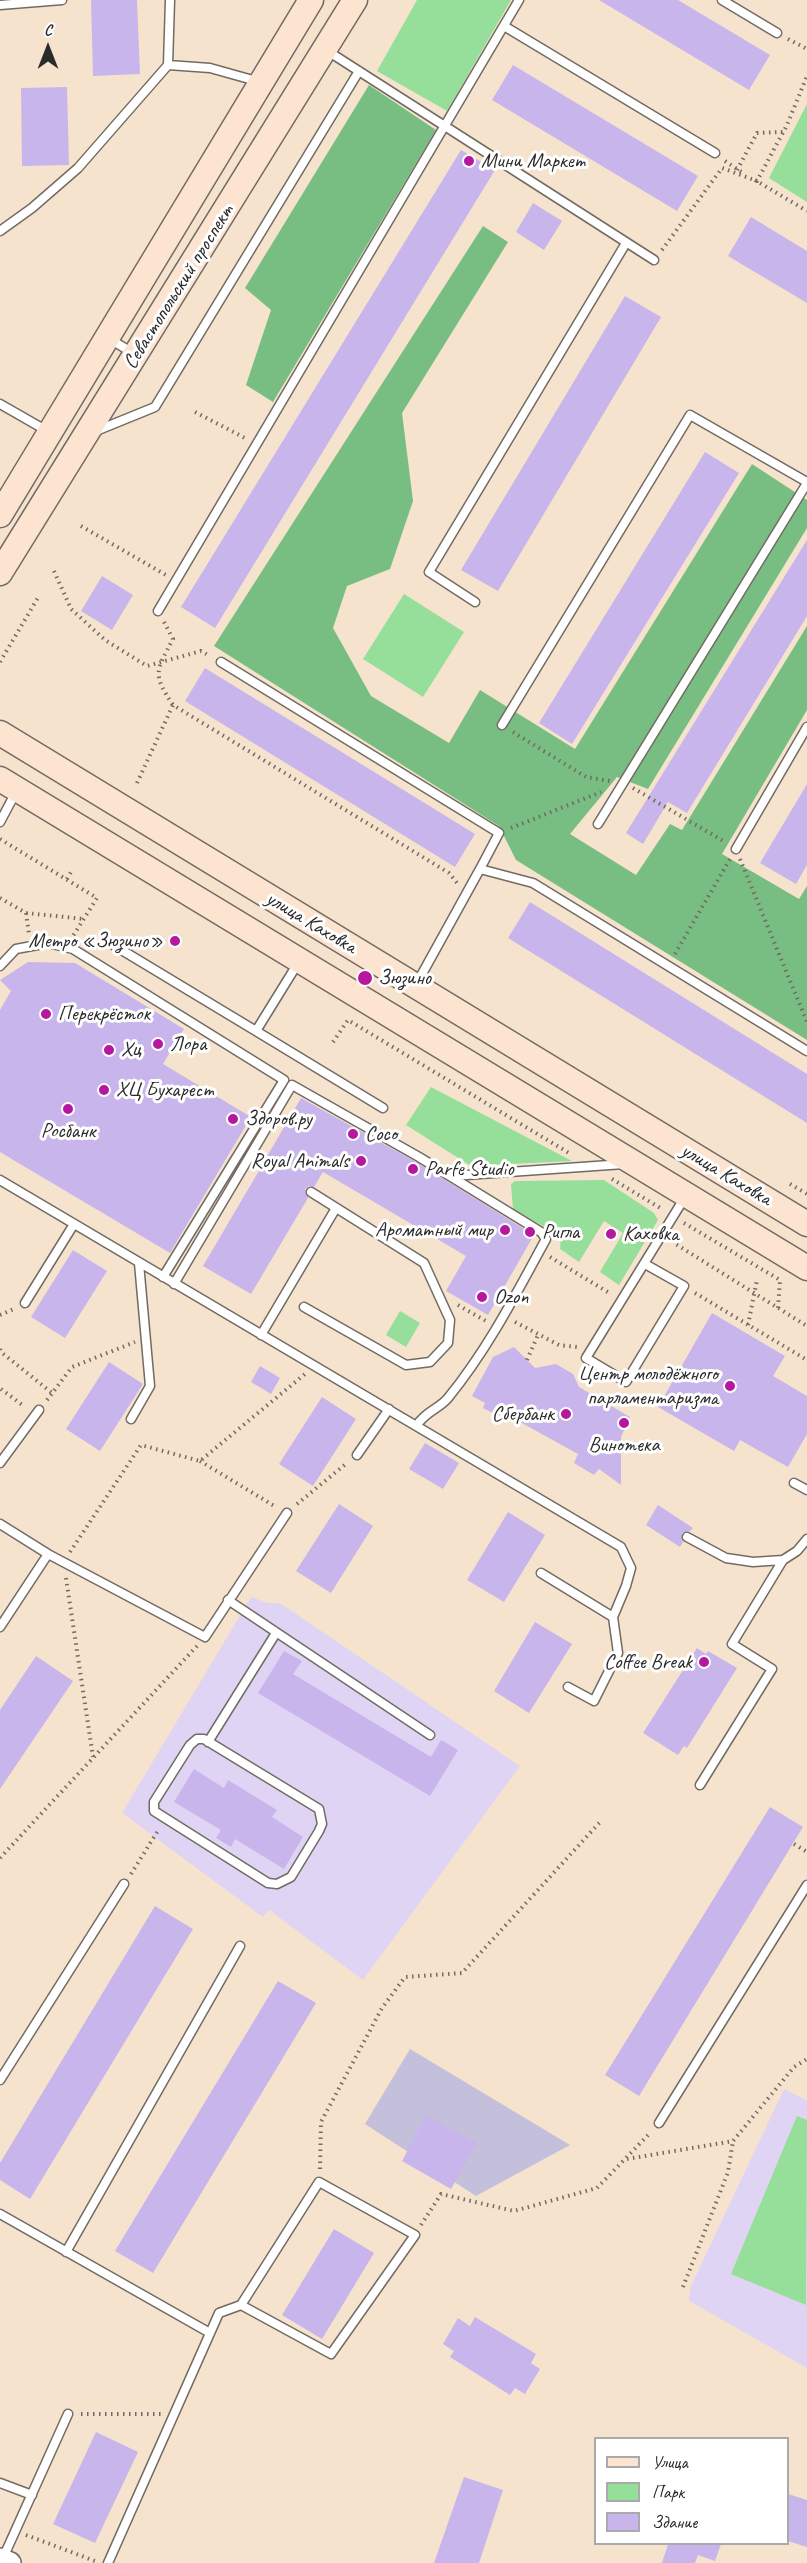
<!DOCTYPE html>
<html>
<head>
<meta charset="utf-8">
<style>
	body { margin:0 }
	#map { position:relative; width:807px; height:2563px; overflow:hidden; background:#f6e3cd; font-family:Caveat,sans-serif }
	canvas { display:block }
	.legend { position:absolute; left:594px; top:2437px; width:195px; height:108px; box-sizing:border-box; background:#fff; border:2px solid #aaa; margin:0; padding:8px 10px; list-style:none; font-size:18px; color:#2b2b2b }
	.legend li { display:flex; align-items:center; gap:12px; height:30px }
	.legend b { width:30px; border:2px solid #aaa }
	.north { position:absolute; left:18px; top:18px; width:60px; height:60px; -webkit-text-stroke:4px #fff; paint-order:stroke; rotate:0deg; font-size:16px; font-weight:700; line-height:24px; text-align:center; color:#2b2b2b }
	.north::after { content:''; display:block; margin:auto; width:21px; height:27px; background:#2b2b2b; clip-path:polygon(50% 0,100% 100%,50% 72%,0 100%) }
</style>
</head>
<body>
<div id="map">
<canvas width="807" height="2563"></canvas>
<ul class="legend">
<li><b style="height:8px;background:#fde4d1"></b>Улица</li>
<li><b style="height:16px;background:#95df9a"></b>Парк</li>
<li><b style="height:16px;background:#c8b5eb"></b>Здание</li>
</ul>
<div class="north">С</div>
</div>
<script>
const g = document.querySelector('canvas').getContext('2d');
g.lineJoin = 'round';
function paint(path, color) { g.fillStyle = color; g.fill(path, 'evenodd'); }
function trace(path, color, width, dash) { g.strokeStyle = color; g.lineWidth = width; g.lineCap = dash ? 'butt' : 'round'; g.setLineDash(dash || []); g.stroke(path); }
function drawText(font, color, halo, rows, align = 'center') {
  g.font = font + ' Caveat,sans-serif'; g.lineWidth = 6; g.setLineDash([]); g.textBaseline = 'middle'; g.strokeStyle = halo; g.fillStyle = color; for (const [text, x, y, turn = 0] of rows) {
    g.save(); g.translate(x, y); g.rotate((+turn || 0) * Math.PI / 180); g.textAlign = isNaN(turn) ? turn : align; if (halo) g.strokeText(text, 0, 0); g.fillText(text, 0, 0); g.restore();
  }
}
const built = new Path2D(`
	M251 1597 268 1603H280L520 1766 363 1980 269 1910 263 1917 122 1813Z
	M784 2089 807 2100V2368L689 2301 690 2288Z`);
const industrial = new Path2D(`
	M410 2049 570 2145 476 2196 365 2124Z`);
const green = new Path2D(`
	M417 0H511L447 111 377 71Z
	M807 104V202L769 178Z
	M404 594 464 632 423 697 363 659Z
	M431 1087 572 1161 471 1166 406 1125Z
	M604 1180 654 1213 658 1220 619 1285 600 1272 623 1233 604 1221 579 1262 560 1249 561 1236 513 1209 511 1184 515 1181Z
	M400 1311 420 1323 406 1347 386 1335Z
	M797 2116 807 2120 806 2305 731 2274Z`);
const forest = new Path2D(`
	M369 85 436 130 273 402 246 385 271 310 245 288Z
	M483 226 508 242 402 413 413 501 390 569 347 586 333 628 371 696 449 743 480 690 575 749 752 464 807 500V528L648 789 617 777 570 834 636 875 670 824 682 830 807 626V710L722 854 799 899 807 886V1040L516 860 499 826 214 646Z`);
const building = new Path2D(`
	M91 0H137L140 74 93 76Z
	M599 0H678L770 55 749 90Z
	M513 65 698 176 677 211 492 100Z
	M67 87 69 165 22 166 21 88Z
	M461 150 495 170 215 628 181 607Z
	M533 203 562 221 544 250 516 232Z
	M751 217 807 251V303L728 256Z
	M625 296 661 317 498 591 461 570Z
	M705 452 739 473 572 744 539 723Z
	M807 540V616L687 813 668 802 643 844 626 833Z
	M102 576 133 595 112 630 81 611Z
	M205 668 475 834 455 867 185 701Z
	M807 784V865L796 884 760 863Z
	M530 902 807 1074V1123L508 938Z
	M28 962 75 963 184 1029 163 1064 251 1117 170 1253 0 1152V1010L11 991 0 980Z
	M301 1098 416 1162 534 1235 488 1315 446 1291 466 1256 323 1172 314 1187 309 1186 305 1189 308 1198 251 1294 203 1266 260 1169 268 1167 269 1162 266 1158Z
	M73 1250 107 1271 65 1338 31 1317Z
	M712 1313 785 1356 773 1376 807 1396V1434L788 1467 740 1440 734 1451 658 1407Z
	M514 1347 535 1368 556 1364 573 1374 579 1387 630 1417 621 1437V1485L599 1469 594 1475 574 1463 578 1454 502 1412 499 1416 483 1408 485 1403 472 1396 493 1357Z
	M109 1362 143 1384 100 1451 66 1429Z
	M260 1366 280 1378 271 1394 251 1382Z
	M322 1397 356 1419 313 1486 279 1464Z
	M425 1443 459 1463 443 1489 409 1469Z
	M339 1504 373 1526 331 1593 296 1571Z
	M658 1505 693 1528 690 1531 682 1533 683 1542 680 1547 646 1525Z
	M508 1512 545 1535 504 1602 467 1580Z
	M535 1622 572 1644 529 1713 494 1691Z
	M697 1648 706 1654 708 1651 737 1668 687 1748 684 1746 678 1755 643 1733Z
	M284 1651 302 1661 293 1674 431 1757 441 1740 458 1750 430 1796 258 1693Z
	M36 1656 73 1681 0 1789V1710Z
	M194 1769 224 1788 228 1780 277 1810 272 1817 303 1837 284 1869 235 1839 231 1847 216 1838 221 1830 174 1802Z
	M770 1807 803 1827 639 2096 605 2075Z
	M155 1906 193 1929 30 2199 0 2180V2163Z
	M278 1981 316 2003 153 2273 115 2251Z
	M426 2115 477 2143 451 2189 402 2161Z
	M334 2229 374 2253 322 2339 282 2315Z
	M475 2317 536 2354 531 2363 540 2369 525 2394 515 2388 510 2395 450 2357 454 2351 443 2344 458 2318 470 2326Z
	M96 2432 138 2452 95 2543 53 2524Z
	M464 2477 503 2490 479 2563H434Z
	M788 2494 807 2500V2547L788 2541Z
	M668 2544H721L715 2561 698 2555 695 2563H662Z`);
const path = new Path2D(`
	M788 39 807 49
	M725 161 743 173
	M737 170 757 133 783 132
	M755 180 807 211
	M662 250 722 168 757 181 787 125 807 76
	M195 412 245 438
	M81 526 166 575
	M54 571 71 609 105 640 147 666 201 651 210 656
	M164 622 173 639C156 671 152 674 173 705L449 873 458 884
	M0 662 39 596
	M513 732 586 777 610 781
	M137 783 173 705
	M633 788 725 842
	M511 828 601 792
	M0 839 97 898 73 936
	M740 859 807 1022
	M67 879 71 872
	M0 898 26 913 29 934
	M26 913 84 919
	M675 954 730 859
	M333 1042 348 1020 569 1153
	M612 1179 662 1209
	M790 1184 807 1194
	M684 1223 780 1280 778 1308
	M674 1240V1243L807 1326
	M550 1257 611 1294
	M695 1293 807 1360
	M458 1305 486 1321
	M0 1315 16 1308
	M515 1322 559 1345 577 1347
	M748 1325 757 1280
	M0 1349 1 1352 52 1393
	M527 1360 538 1335
	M1 1389 25 1407
	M47 1400 72 1367 135 1342
	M200 1461 276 1507
	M297 1504 347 1463
	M70 1552 141 1445 200 1461 305 1374
	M66 1578 93 1757
	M794 1844 807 1852
	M0 1858 197 1646
	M131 1874 159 1829
	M627 2159 733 2141 794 2067 807 2059
	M320 2169 321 2122 382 2008 405 1977 462 1973 601 1821
	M421 2225 441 2194 514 2211 597 2188 650 2133
	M683 2287 728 2172 733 2141
	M81 2414H161
	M26 2535 95 2561`);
const service = new Path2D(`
	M170 0 168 65 210 68 260 82
	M722 0 777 33
	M0 5 62 0
	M504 26 715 153
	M326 50 654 260
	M0 231 32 208 78 168 168 65
	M108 338 133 353
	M0 404 49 432
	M96 431 155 407 359 71
	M475 602 429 572 626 243
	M158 611 519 0
	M221 662 499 833 480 869 533 883 807 1051
	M502 725 690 415 807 482
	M0 822 17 790
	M598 824 807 483
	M736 849 807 727
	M110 943 256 1031 298 963
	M0 966 16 949 48 943 73 949 284 1080 163 1277
	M417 983 480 869
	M256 1031 383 1108
	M250 1156 263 1163
	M452 1176 624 1164
	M0 1180 621 1547 631 1568 626 1586 613 1617 618 1653 594 1701 568 1687
	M645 1264 684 1286 626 1382 586 1358 685 1197
	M174 1284 292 1085 419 1157 541 1232 546 1239C516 1294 488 1349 448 1398 439 1409 426 1411 417 1425
	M25 1303 74 1224
	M304 1307 406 1365 430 1362 448 1343 450 1320 424 1263 311 1192
	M261 1335 336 1208
	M131 1419 150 1386 139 1263
	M357 1455 389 1409
	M0 1463 39 1410
	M794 1483 807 1490
	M0 1524 48 1554 205 1637 287 1513
	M687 1537 726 1558 753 1562 783 1560 797 1551 807 1539
	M541 1573 613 1617
	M228 1600 430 1735
	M0 1627 48 1554
	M197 1739H204L319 1809 322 1824 319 1831 291 1877 277 1884 268 1883 154 1811V1802L190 1745Z
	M208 1742 276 1633
	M700 1785 772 1669 732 1644 783 1560
	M0 2080 124 1884
	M659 2123 807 1885
	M0 2214 210 2333
	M66 2252 240 1946
	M0 2483 32 2495
	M3 2558 68 2414
	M108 2563 219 2313 241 2305 319 2182 415 2235 331 2354 241 2305`);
const tertiary = new Path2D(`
	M0 2559 10 2563`);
const secondary = new Path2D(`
	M0 515 311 0
	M0 573 355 0
	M0 733 807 1224
	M0 779 807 1268`);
const markers = [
	[469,161,6,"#b5179e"],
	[175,941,6,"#b5179e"],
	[365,978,8,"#b5179e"],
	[46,1014,6,"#b5179e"],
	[158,1044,6,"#b5179e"],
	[109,1050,6,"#b5179e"],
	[104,1090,6,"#b5179e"],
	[68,1109,6,"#b5179e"],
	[233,1119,6,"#b5179e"],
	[353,1134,6,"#b5179e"],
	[361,1161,6,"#b5179e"],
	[413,1169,6,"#b5179e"],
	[505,1230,6,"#b5179e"],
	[530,1232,6,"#b5179e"],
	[611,1234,6,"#b5179e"],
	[482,1297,6,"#b5179e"],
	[730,1386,6,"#b5179e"],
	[566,1414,6,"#b5179e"],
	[624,1423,6,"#b5179e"],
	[704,1662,6,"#b5179e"]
];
const poiNames = [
	["Мини Маркет",481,161],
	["Метро «Зюзино»",163,941,"right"],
	["Зюзино",378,978],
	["Перекрёсток",58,1014],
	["Лора",170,1044],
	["Хц",121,1050],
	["ХЦ Бухарест",116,1090],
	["Здоров.ру",245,1119],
	["Росбанк",68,1131,"center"],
	["Coco",365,1134],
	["Royal Animals",349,1161,"right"],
	["Parfe Studio",425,1169],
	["Ароматный мир",493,1230,"right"],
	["Ригла",542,1232],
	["Каховка",623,1234],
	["Ozon",494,1297],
	["Центр молодёжного",718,1374,"right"],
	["парламентаризма",718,1398,"right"],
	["Сбербанк",554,1414,"right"],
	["Винотека",624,1445,"center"],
	["Coffee Break",692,1662,"right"]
];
const streetNames = [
	["Севастопольский проспект",179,287,-58],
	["улица Каховка",311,923,31],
	["улица Каховка",726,1175,31]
];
paint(built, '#e0d4f4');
paint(industrial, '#c4c0db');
paint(green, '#95df9a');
paint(forest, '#78be82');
paint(building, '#c8b5eb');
trace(service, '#726b64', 11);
trace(tertiary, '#726b64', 24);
trace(secondary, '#726b64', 27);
trace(path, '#726b64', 4, [1.5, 4.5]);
trace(service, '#fff', 8);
trace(tertiary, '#fff', 21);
trace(secondary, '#fde4d1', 24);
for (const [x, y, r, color] of markers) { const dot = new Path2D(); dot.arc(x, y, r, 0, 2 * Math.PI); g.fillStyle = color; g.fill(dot); trace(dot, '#fff', 2); }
drawText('21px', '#2b2b2b', '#fff', poiNames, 'left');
drawText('21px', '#2b2b2b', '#fff', streetNames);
</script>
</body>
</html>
